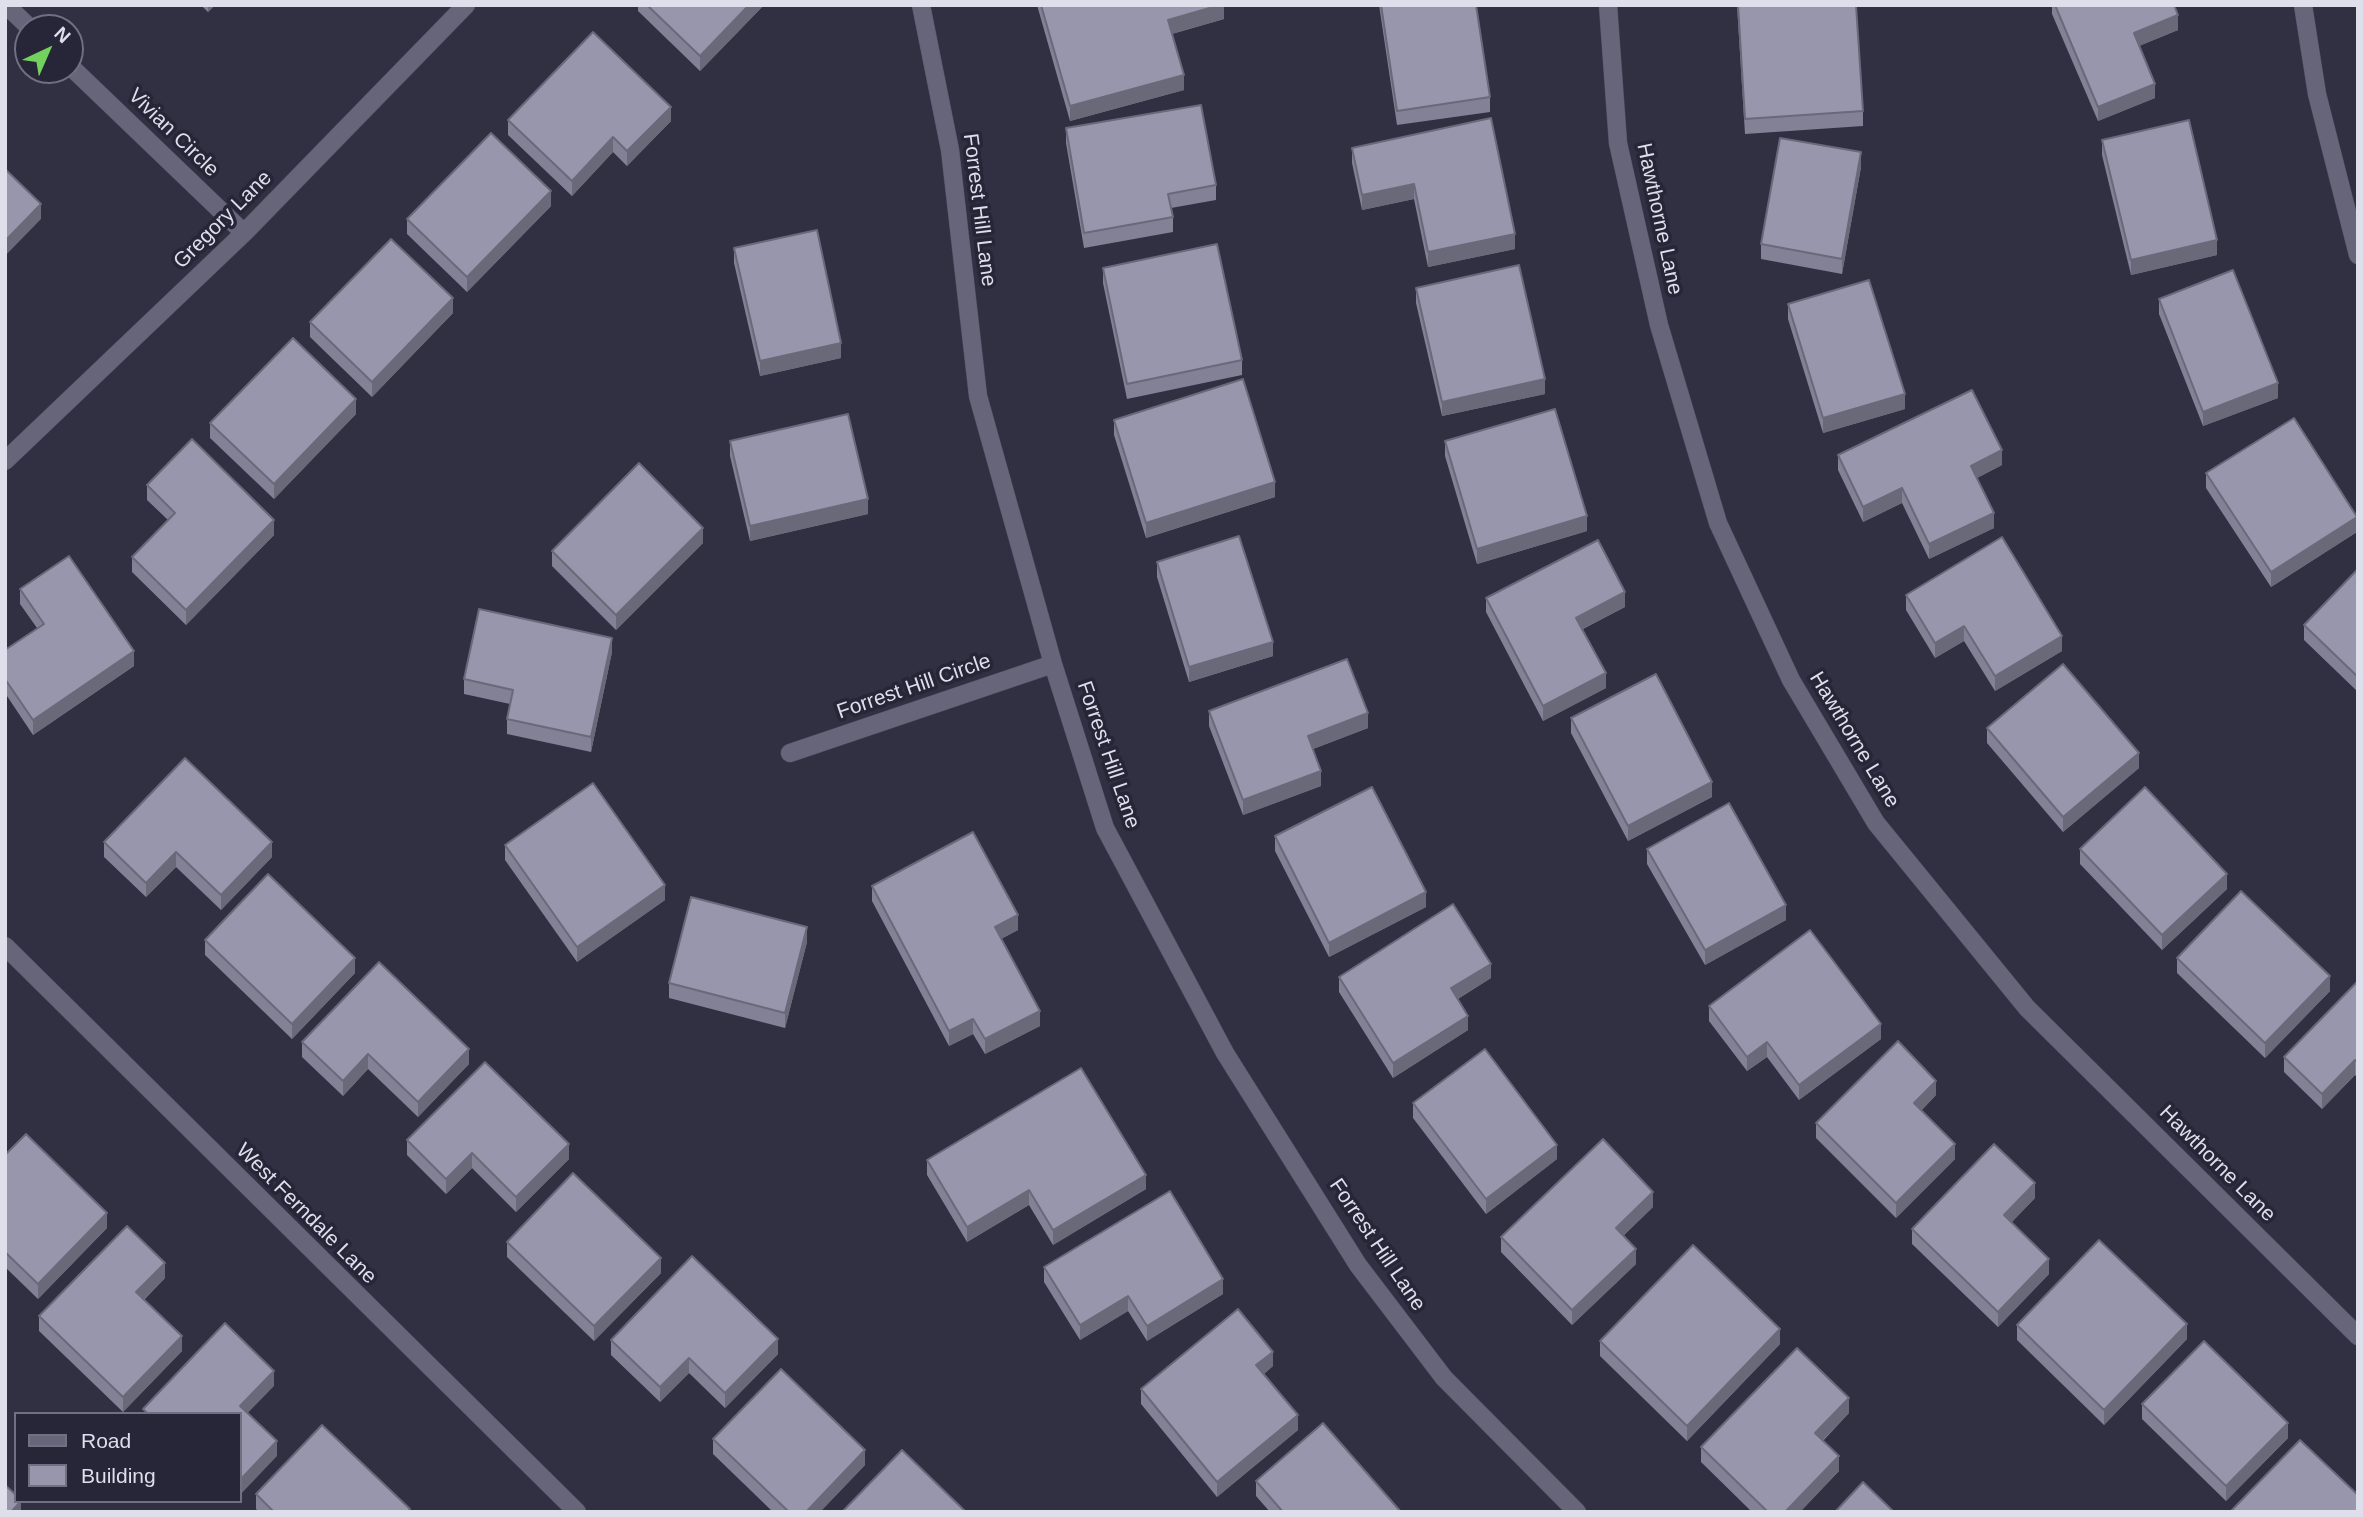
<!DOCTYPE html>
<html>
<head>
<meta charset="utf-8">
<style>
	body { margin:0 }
	#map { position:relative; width:2363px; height:1517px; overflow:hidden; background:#312f42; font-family:Arial,sans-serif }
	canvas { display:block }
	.frame { position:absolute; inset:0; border:7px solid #dfdeeb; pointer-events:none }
	.legend { position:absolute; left:14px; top:1412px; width:228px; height:91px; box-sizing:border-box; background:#272538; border:2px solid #716f80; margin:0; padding:9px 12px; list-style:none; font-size:21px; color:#dfdeeb }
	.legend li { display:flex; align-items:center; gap:14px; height:35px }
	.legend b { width:35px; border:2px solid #716f80 }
	.north { position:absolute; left:14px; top:14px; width:70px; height:70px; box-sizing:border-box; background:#272538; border:2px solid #716f80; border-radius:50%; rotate:44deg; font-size:19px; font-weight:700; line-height:28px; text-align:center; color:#dfdeeb }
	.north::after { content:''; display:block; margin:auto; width:24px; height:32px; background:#73d25d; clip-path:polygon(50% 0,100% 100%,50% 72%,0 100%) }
</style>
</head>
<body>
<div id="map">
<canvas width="2363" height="1517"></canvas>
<div class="frame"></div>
<ul class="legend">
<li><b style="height:9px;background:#67657a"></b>Road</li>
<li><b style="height:19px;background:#9896ad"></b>Building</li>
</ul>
<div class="north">N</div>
</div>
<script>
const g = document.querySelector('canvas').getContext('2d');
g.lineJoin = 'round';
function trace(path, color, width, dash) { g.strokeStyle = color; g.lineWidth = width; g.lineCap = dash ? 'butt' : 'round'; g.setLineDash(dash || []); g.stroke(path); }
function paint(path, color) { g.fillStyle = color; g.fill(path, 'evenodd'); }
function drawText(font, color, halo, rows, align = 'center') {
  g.font = font + ' Arial,sans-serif'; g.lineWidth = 7; g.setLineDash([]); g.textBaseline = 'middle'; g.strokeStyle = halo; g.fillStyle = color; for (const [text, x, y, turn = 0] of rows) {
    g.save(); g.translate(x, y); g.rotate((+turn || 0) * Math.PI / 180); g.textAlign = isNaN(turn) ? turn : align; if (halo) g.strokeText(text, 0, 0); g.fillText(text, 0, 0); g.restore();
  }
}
const minor = new Path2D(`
	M6 5 30 28
	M921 5 950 150 978 396 1053 664 1105 828 1225 1053 1358 1265 1444 1378 1577 1512
	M1608 5 1618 143 1659 325 1718 523 1791 680 1876 823 2027 1008 2358 1336
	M2303 5 2317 94 2358 255
	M70 66 244 233
	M5 461 244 233 466 5
	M790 753 1053 664
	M5 946 577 1512`);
const wall = new Path2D(`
	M201 5H215L208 12Z
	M638 5H764L700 71 638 11Z
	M1037 5H1224V19L1172 34 1184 90 1070 121Z
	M1379 5H1476L1490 97V112L1397 125Z
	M1737 5 1863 111V126L1745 134Z
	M2052 5H2174L2178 30 2139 46 2155 98 2098 121 2052 14Z
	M508 120 671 121 627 166 613 152 572 196 508 135Z
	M1066 128 1216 185V200L1171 208 1173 217V232L1084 248 1066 143Z
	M2102 140 2217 255 2131 275 2102 155Z
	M1352 148 1515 249 1428 267 1414 199 1362 210 1352 163Z
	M1861 167 1842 274 1761 259V244Z
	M551 206 467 292 407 234V219Z
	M734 248 841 358 760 376 734 263Z
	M1103 268 1242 360V375L1127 399 1103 283Z
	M1416 288 1545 394 1442 416 1416 303Z
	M2159 299 2278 398 2203 426 2159 314Z
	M1788 304 1905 409 1823 433 1788 319Z
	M453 313 372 397 310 337V322Z
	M356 414 274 499 210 438V423Z
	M1114 420 1275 497 1146 538 1114 435Z
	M730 441 868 514 750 541 730 456Z
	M1445 441 1587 531 1477 564 1445 456Z
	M1838 455 2002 465 1977 478 1994 528 1929 559 1902 503 1863 522 1838 470Z
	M2206 473 2357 532 2271 587 2206 488Z
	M147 485 274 535 186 625 132 572V557L168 520 147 500Z
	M703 543 616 630 552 566V551Z
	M1157 562 1273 656 1189 682 1157 577Z
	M2358 569V692L2304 640V625Z
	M20 589 134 666 33 735 5 693V650L37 628 20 604Z
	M1906 595 2062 651 1995 691 1964 641 1935 658 1906 610Z
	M1486 598 1625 607 1583 629 1606 688 1543 721 1486 612Z
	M612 652 591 752 507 734V719L510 704 464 694V679Z
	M1209 711 1368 728 1313 749 1321 786 1243 815 1209 726Z
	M1571 718 1712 797 1628 841 1571 733Z
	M1987 728 2139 768 2063 832 1987 743Z
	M1275 836 1426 907 1329 957 1275 851Z
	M104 842 272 857 221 910 176 867 146 897 104 857Z
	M505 845 665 900 577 962 505 860Z
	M1647 849 1786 920 1705 965 1647 864Z
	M2080 849 2227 889 2162 950 2080 864Z
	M872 886 1018 930 1001 939 1040 1026 985 1054 973 1034 949 1046 872 901Z
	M205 940 355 973 292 1039 205 955Z
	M807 942 785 1028 669 998V983Z
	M2177 958 2330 991 2265 1058 2177 973Z
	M1339 977 1491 978 1458 999 1468 1030 1393 1078 1339 992Z
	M2358 981V1078L2355 1075 2322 1109 2284 1072V1057Z
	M1709 1006 1881 1039 1799 1100 1767 1057 1747 1071 1709 1021Z
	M302 1042 469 1064 418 1117 368 1069 343 1096 302 1057Z
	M1936 1095 1921 1111 1955 1159 1896 1218 1816 1138V1123Z
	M1413 1103 1557 1159 1486 1214 1413 1118Z
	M407 1140 569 1159 516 1212 472 1168 446 1194 407 1155Z
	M5 1155 107 1228 38 1299 5 1267Z
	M927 1160 1146 1189 1053 1245 1029 1205 967 1242 927 1175Z
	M2035 1198 2011 1223 2049 1274 1998 1327 1912 1244V1229Z
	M1653 1207 1623 1236 1636 1264 1572 1325 1501 1252V1237Z
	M507 1242 661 1273 594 1341 507 1257Z
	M1044 1267 1223 1294 1147 1341 1128 1311 1080 1340 1044 1282Z
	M165 1278 144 1300 182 1351 123 1412 39 1331V1316Z
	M2017 1325 2187 1339 2104 1425 2017 1340Z
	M611 1340 778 1354 725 1408 689 1373 660 1402 611 1355Z
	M1600 1341 1780 1344 1687 1441 1600 1356Z
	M1273 1366 1264 1374 1298 1430 1217 1497 1141 1404V1389Z
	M2142 1404 2288 1438 2226 1501 2142 1419Z
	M1849 1413 1823 1441 1839 1471 1800 1512H1752L1701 1462V1447Z
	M713 1439 865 1465 820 1512H773L713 1454Z
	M1256 1481 1401 1512H1270L1256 1496Z
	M256 1494 410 1512H259L256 1509Z`);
const shadedWall = new Path2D(`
	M208 5H215L208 12Z
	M749 5H764L700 71V56Z
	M1220 5H1224V19L1168 35V20Z
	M2178 15V30L2134 48V33Z
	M1184 75V90L1070 121V106Z
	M2155 84V98L2098 121V107Z
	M671 107V121L627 166V151Z
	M613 137V152L572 196V181Z
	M1861 152V167L1842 274V259Z
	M1414 184V199L1362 210V195Z
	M551 191V206L467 292V277Z
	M41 204V219L5 256V241Z
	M1515 234V249L1428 267V252Z
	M2217 240V255L2131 275V260Z
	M453 298V313L372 397V382Z
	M841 343V358L760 376V361Z
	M1545 379V394L1442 416V402Z
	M2278 383V398L2203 426V412Z
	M1905 394V409L1823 433V418Z
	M356 399V414L274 499V484Z
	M2002 450V465L1971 481V466Z
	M1275 482V497L1146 538V523Z
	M1902 488V503L1863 522V507Z
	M868 499V514L750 541V526Z
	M1994 513V528L1929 559V544Z
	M1587 516V531L1477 564V549Z
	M2357 517V532L2271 587V572Z
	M274 520V535L186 625V610Z
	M703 528V543L616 630V615Z
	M1625 592V607L1576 632V618Z
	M1964 626V641L1935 658V643Z
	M2062 636V651L1995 691V676Z
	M612 638V652L591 752V737Z
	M1273 642V656L1189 682V667Z
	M134 651V666L33 735V720Z
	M1606 673V688L1543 721V706Z
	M1368 713V728L1308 751V736Z
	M2139 753V768L2063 832V817Z
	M1321 771V786L1243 815V800Z
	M1712 782V797L1628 841V826Z
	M272 842V857L221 910V895Z
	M176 852V867L146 897V883Z
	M2227 874V889L2162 950V935Z
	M665 885V900L577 962V947Z
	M1426 892V907L1329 957V943Z
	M1786 905V920L1705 965V950Z
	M1018 915V930L995 942V927Z
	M807 927V942L785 1028V1013Z
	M355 958V973L292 1039V1024Z
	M1491 964V978L1451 1003V988Z
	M2330 976V991L2265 1058V1043Z
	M1040 1011V1026L985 1054V1039Z
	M1468 1016V1030L1393 1078V1063Z
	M973 1019V1034L949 1046V1031Z
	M1881 1024V1039L1799 1100V1085Z
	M1767 1042V1057L1747 1071V1057Z
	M469 1049V1064L418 1117V1102Z
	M368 1054V1069L343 1096V1081Z
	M2355 1060V1075L2322 1109V1094Z
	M1936 1081V1095L1914 1118V1103Z
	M569 1144V1159L516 1212V1197Z
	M1955 1144V1159L1896 1218V1203Z
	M1557 1145V1159L1486 1214V1199Z
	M472 1153V1168L446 1194V1179Z
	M1146 1175V1189L1053 1245V1230Z
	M2035 1183V1198L2004 1230V1215Z
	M1029 1190V1205L967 1242V1227Z
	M1653 1192V1207L1616 1243V1228Z
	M107 1213V1228L38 1299V1284Z
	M1636 1249V1264L1572 1325V1310Z
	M661 1258V1273L594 1341V1326Z
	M2049 1259V1274L1998 1327V1312Z
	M165 1263V1278L136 1307V1292Z
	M1223 1279V1294L1147 1341V1326Z
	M1128 1296V1311L1080 1340V1325Z
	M2187 1324V1339L2104 1425V1410Z
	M1780 1329V1344L1687 1441V1426Z
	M182 1336V1351L123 1412V1397Z
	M778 1339V1354L725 1408V1393Z
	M1273 1352V1366L1256 1380V1365Z
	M689 1358V1373L660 1402V1387Z
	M274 1371V1386L240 1421V1406Z
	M1849 1398V1413L1815 1448V1433Z
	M1298 1415V1430L1217 1497V1482Z
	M2288 1423V1438L2226 1501V1486Z
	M277 1441V1456L240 1495V1480Z
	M865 1450V1465L820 1512H806Z
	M1839 1456V1471L1800 1512H1785Z
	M21 1501V1512H11Z`);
const building = new Path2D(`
	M647 5H749L700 56Z
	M1041 5H1220L1168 20 1184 75 1070 106Z
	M1381 5H1476L1490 97 1397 111Z
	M1738 5H1856L1863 111 1745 119Z
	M2055 5H2174L2178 15 2134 33 2155 84 2098 107Z
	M593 32 671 107 627 151 613 137 572 181 508 120Z
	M1201 105 1216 185 1168 194 1173 217 1084 233 1066 128Z
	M1491 118 1515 234 1428 252 1414 184 1362 195 1352 148Z
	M2189 120 2217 240 2131 260 2102 140Z
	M491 133 551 191 467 277 407 219Z
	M1780 138 1861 152 1842 259 1761 244Z
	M5 169 41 204 5 241Z
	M817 230 841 343 760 361 734 248Z
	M391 239 453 298 372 382 310 322Z
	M1217 244 1242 360 1127 384 1103 268Z
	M1519 265 1545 379 1442 402 1416 288Z
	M2233 270 2278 383 2203 412 2159 299Z
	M1869 280 1905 394 1823 418 1788 304Z
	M293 338 356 399 274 484 210 423Z
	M1243 379 1275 482 1146 523 1114 420Z
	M1972 390 2002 450 1971 466 1994 513 1929 544 1902 488 1863 507 1838 455Z
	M1555 409 1587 516 1477 549 1445 441Z
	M848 414 868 499 750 526 730 441Z
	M2294 418 2357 517 2271 572 2206 473Z
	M192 439 274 520 186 610 132 557 175 513 147 485Z
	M639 463 703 528 616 615 552 551Z
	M1239 536 1273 642 1189 667 1157 562Z
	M2002 537 2062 636 1995 676 1964 626 1935 643 1906 595Z
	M1598 540 1625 592 1576 618 1606 673 1543 706 1486 598Z
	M69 556 134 651 33 720 5 679V650L44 624 20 589Z
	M2358 569V677L2304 625Z
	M479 609 612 638 591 737 507 719 513 690 464 679Z
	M1347 659 1368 713 1308 736 1321 771 1243 800 1209 711Z
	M2063 664 2139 753 2063 817 1987 728Z
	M1656 674 1712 782 1628 826 1571 718Z
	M185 758 272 842 221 895 176 852 146 883 104 842Z
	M593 783 665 885 577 947 505 845Z
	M1372 787 1426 892 1329 943 1275 836Z
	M2145 787 2227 874 2162 935 2080 849Z
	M1729 803 1786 905 1705 950 1647 849Z
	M973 832 1018 915 995 927 1040 1011 985 1039 973 1019 949 1031 872 886Z
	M268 874 355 958 292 1024 205 940Z
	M2241 891 2330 976 2265 1043 2177 958Z
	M691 897 807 927 785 1013 669 983Z
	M1453 904 1491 964 1451 988 1468 1016 1393 1063 1339 977Z
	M1810 930 1881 1024 1799 1085 1767 1042 1747 1057 1709 1006Z
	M379 962 469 1049 418 1102 368 1054 343 1081 302 1042Z
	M2358 981V1063L2355 1060 2322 1094 2284 1057Z
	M1898 1041 1936 1081 1914 1103 1955 1144 1896 1203 1816 1123Z
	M1485 1049 1557 1145 1486 1199 1413 1103Z
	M485 1062 569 1144 516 1197 472 1153 446 1179 407 1140Z
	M1081 1068 1146 1175 1053 1230 1029 1190 967 1227 927 1160Z
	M26 1134 107 1213 38 1284 5 1252V1155Z
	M1603 1139 1653 1192 1616 1228 1636 1249 1572 1310 1501 1237Z
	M1994 1144 2035 1183 2004 1215 2049 1259 1998 1312 1912 1229Z
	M573 1173 661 1258 594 1326 507 1242Z
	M1170 1191 1223 1279 1147 1326 1128 1296 1080 1325 1044 1267Z
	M127 1226 165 1263 136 1292 182 1336 123 1397 39 1316Z
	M2099 1240 2187 1324 2104 1410 2017 1325Z
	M1693 1245 1780 1329 1687 1426 1600 1341Z
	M692 1256 778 1339 725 1393 689 1358 660 1387 611 1340Z
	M1238 1309 1273 1352 1256 1365 1298 1415 1217 1482 1141 1389Z
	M225 1323 274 1371 240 1406 277 1441 240 1480V1414H148L143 1409Z
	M2204 1341 2288 1423 2226 1486 2142 1404Z
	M1797 1348 1849 1398 1815 1433 1839 1456 1785 1512H1768L1701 1447Z
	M781 1369 865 1450 806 1512H789L713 1439Z
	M1323 1423 1401 1512H1283L1256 1481Z
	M322 1425 410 1509 407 1512H274L256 1494Z
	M2300 1440 2358 1495V1512H2230Z
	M902 1450 966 1512H842Z
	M1863 1482 1894 1512H1835Z
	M5 1485 16 1495V1501H21L11 1512H5Z`);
const streetNames = [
	["Vivian Circle",173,133,44],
	["Forrest Hill Lane",979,210,83],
	["Hawthorne Lane",1659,219,78],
	["Gregory Lane",223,220,-45],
	["Forrest Hill Circle",914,687,-19],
	["Hawthorne Lane",1854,740,59],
	["Forrest Hill Lane",1108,755,71],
	["Hawthorne Lane",2217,1164,45],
	["West Ferndale Lane",306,1214,45],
	["Forrest Hill Lane",1377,1245,56]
];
trace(minor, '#4c4b5b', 19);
trace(minor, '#67657a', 18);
paint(wall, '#838195');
paint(shadedWall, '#6a6979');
paint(building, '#9896ad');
trace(building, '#6a6979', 2);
drawText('21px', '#dfdeeb', '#272538', streetNames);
</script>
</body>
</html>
